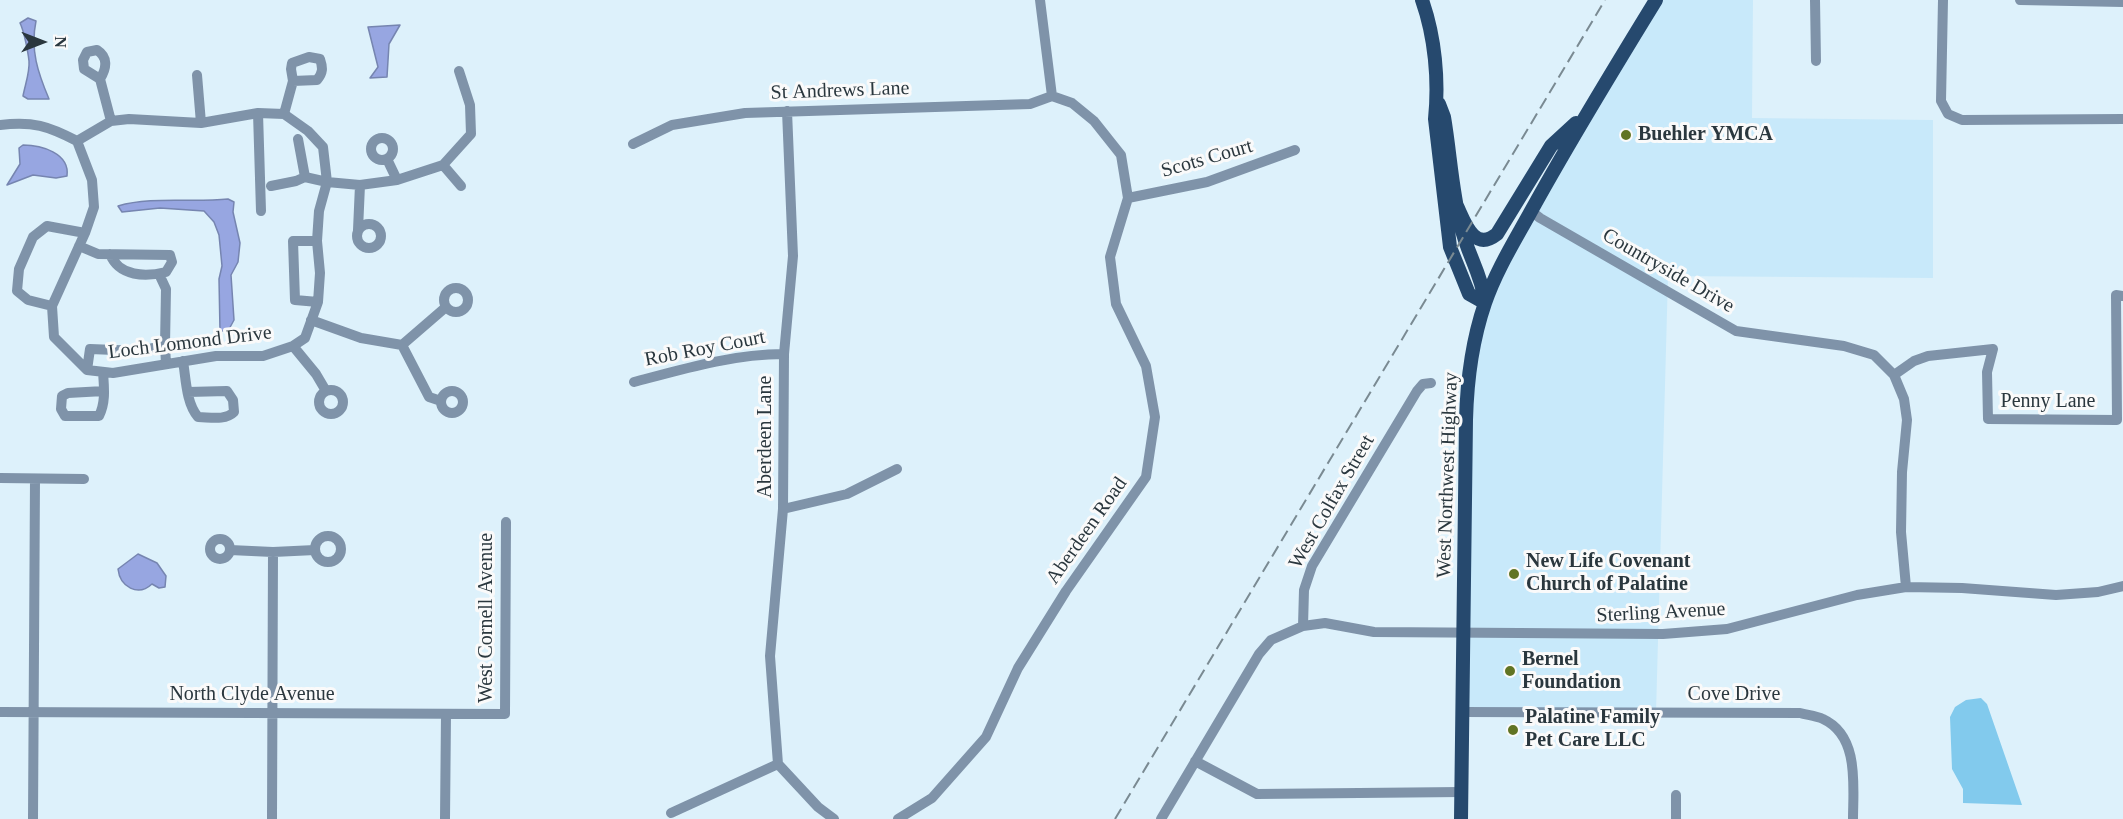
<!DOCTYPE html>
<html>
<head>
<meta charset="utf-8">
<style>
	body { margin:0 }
	#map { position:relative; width:2123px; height:819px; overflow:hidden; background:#ddf1fb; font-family:"Times New Roman",serif }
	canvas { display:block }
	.north { position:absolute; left:12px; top:12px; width:60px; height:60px; -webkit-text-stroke:4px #fafafa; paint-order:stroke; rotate:90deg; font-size:16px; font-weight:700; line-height:24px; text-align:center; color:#2a373e }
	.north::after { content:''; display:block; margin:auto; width:21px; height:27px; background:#2a373e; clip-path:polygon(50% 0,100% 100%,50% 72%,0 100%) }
</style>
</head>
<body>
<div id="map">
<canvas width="2123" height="819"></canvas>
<div class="north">N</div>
</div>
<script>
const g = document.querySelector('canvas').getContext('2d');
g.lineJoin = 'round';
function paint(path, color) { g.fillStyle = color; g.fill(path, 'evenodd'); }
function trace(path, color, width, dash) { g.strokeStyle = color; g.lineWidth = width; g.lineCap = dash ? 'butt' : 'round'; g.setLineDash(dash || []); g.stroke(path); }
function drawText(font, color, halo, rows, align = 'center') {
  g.font = font + ' "Times New Roman",serif'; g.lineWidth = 6; g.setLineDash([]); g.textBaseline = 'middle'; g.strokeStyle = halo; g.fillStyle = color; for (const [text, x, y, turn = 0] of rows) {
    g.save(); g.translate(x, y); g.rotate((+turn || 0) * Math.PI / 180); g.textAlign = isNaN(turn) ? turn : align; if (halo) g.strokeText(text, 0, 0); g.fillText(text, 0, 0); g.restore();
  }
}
const built = new Path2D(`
	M1656 0H1753L1752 118 1933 120V278L1668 276 1656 713 1462 712 1466 420 1485 303Z`);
const green = new Path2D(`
	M1981 698 1987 704 2022 805 1963 803V789L1952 769 1950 717 1955 707 1966 700Z`);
const water = new Path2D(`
	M28 18 36 21C30 50 38 73 49 99H28L23 96C25 85 30 72 29 61 28 52 24 31 20 23Z
	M400 25 389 44 387 77 370 78 378 67 368 27Z
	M23 145C41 145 70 153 67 176L56 178 33 175 7 185 20 164 19 148Z
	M228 199 234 202 233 212 240 243 238 262 231 275 234 320 228 331H220L219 279 222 266 219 235 214 222 204 211 160 208 122 212 118 206C152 196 192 203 228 199Z
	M138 554 157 563 166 576 165 587 159 588 152 584C138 597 120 587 118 569Z`);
const minor = new Path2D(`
	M1815 0 1816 61
	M1943 0 1941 101 1948 114 1962 120 2123 119
	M2020 0 2123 2
	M197 75 201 123
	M100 79 84 69 83 60 87 52 97 50C108 57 107 68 100 79L111 121
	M258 113 261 211
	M284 114 293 81 291 69 292 63 309 57 320 59C323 68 323 73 317 80L293 81
	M0 125C33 121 48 126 77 141L92 180 94 207 85 233 52 306 54 337 87 370 113 373 216 356H263L293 346 305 338 318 302 320 273 317 241 319 211 327 182 323 147 308 131 284 114 258 113 201 123 129 119 111 121 77 141
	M371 149a11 11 0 1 1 22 0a11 11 0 1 1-22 0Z
	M298 139 305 177 327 182 360 185 397 180 443 165 471 134 470 105 459 71
	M633 144 672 125 745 113 1030 104 1052 96
	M387 159 397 180
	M443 165 461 186
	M271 186 296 181 305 177
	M1128 198 1207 182 1295 150
	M1531 211 1540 218 1736 331 1844 346 1874 355 1894 375 1904 399 1907 420 1902 472 1901 532 1906 587
	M357 236a12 12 0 1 1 24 0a12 12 0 1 1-24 0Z
	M358 230 360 185
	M317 241H293L295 300 318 302
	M79 246 98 254 170 255 172 262 166 272C146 277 119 277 110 254
	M159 274 166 289 165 345
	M444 300a12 12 0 1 1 24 0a12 12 0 1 1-24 0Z
	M52 306 28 300 17 291 19 269 33 237 47 226 85 233
	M311 320 361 338 402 345
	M402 345 429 397 441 401
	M402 345 446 307
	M293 346 316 374 326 391
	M183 361C186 379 186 403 198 417 209 417 225 421 234 412L233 400 227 391 188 392
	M87 370 90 349 140 351 165 345 166 364
	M103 372C104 387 106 402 99 416H65L61 409 62 396 68 393 104 391
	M1894 375 1914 361 1928 356 1993 349 1987 372 1988 419 2117 420 2116 295 2123 296
	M634 382C683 369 733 354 784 354
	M319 402a12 12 0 1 1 24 0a12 12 0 1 1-24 0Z
	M441 402a11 11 0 1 1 22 0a11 11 0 1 1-22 0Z
	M0 478 84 479
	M783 509 847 494 897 469
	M315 549a13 13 0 1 1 26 0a13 13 0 1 1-26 0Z
	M210 549a10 10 0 1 1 20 0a10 10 0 1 1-20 0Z
	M230 550 273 552 315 550
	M1303 626 1304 590 1312 566 1417 391 1423 384 1431 383
	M0 712 505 714 506 522
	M1462 712 1800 713C1807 715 1816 716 1823 719 1860 736 1853 787 1853 819
	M1195 761 1257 794 1461 792
	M778 764 770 656 783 509 784 354 793 256 787 111
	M778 764 818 807 834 819
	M671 813 778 764
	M33 819 35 479
	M272 819 273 552
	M445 819 446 714
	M898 819 932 798 986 737 1018 668 1066 591 1146 477 1155 417 1146 366 1116 304 1110 257 1128 198 1121 155 1094 121 1072 103 1052 96 1040 0
	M1161 819 1259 654 1271 640 1303 626 1325 623 1374 632 1663 634 1727 629 1857 595 1906 587 1962 588 2056 595 2098 592 2123 586
	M1676 819V795`);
const major = new Path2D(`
	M1422 0C1435 37 1439 80 1435 119L1450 247 1469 294 1485 303
	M1439 104 1444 117C1450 152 1452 192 1461 226 1467 254 1481 272 1485 301
	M1457 206C1465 223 1474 252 1497 234L1551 146 1576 123
	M1461 819 1466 420C1467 380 1472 341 1485 303 1496 271 1514 242 1530 213 1570 140 1613 70 1656 0`);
const rail = new Path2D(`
	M1115 819 1605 0`);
const markers = [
	[1626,135,6,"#617423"],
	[1514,574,6,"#617423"],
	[1510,671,6,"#617423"],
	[1513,730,6,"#617423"]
];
const streetNames = [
	["St Andrews Lane",840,91,-2],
	["Scots Court",1207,159,-16],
	["Countryside Drive",1668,271,30],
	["Loch Lomond Drive",190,343,-7],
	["Rob Roy Court",705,349,-11],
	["Penny Lane",2048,402],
	["Aberdeen Lane",766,437,-90],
	["West Northwest Highway",1448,475,-88],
	["West Colfax Street",1332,502,-60],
	["Aberdeen Road",1087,531,-55],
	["Sterling Avenue",1661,613,-3],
	["West Cornell Avenue",487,618,-90],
	["North Clyde Avenue",252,695],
	["Cove Drive",1734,695]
];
const poiNames = [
	["Buehler YMCA",1638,135],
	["New Life Covenant",1526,562],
	["Church of Palatine",1526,585],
	["Bernel",1522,660],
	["Foundation",1522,683],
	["Palatine Family",1525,718],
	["Pet Care LLC",1525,741]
];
paint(built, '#c8e9fa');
paint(green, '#82caed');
paint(water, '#97a6e1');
trace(water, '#7685b0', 1.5);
trace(minor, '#7f93a9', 10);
trace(major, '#26496e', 14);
trace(rail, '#7a8a92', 2, [12, 6]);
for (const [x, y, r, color] of markers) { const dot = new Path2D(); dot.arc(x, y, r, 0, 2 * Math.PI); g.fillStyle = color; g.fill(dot); trace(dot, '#fafafa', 2); }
drawText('20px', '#2a373e', '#fafafa', streetNames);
drawText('bold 20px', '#2a373e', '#fafafa', poiNames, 'left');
</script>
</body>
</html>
